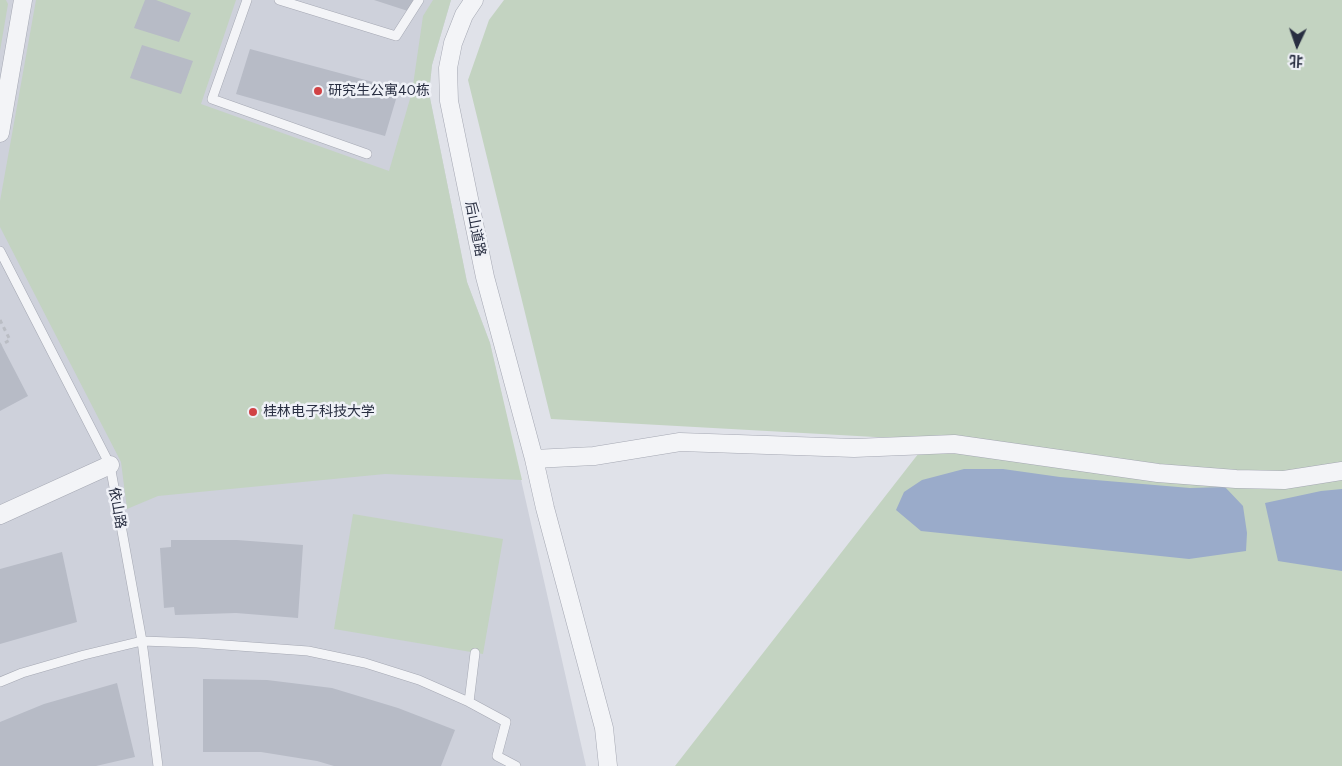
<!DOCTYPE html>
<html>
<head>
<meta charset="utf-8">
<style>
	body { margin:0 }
	#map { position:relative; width:1342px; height:766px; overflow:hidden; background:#e0e2e9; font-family:Figtree,"Noto Sans SC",sans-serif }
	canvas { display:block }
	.north { position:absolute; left:1272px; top:20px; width:50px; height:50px; -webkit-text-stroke:4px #eff1f7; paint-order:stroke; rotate:183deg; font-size:14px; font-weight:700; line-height:20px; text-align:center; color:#282e41 }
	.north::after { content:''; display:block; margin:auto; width:18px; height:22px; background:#282e41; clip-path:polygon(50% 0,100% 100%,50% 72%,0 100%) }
</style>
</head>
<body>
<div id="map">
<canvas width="1342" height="766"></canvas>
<div class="north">北</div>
</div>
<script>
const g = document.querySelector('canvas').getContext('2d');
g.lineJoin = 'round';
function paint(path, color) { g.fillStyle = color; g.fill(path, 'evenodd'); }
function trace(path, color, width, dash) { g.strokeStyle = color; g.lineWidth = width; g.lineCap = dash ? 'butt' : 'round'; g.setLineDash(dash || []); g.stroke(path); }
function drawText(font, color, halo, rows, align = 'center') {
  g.font = font + ' Figtree,"Noto Sans SC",sans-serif'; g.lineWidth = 5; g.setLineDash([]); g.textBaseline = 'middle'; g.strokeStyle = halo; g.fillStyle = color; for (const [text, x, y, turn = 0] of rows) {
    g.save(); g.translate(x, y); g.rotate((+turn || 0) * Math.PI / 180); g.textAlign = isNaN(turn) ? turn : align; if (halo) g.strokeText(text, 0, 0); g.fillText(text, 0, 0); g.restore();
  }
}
const built = new Path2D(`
	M0 0H451L432 65 429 93 467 282 490 343 586 766H0Z`);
const green = new Path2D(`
	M0 0H6L8 4 0 51Z
	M36 0H236L201 104 389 171 412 92 423 16 433 0H451L432 65 429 93 467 282 490 343 522 480 385 474 158 496 127 509 121 462 0 227V201Z
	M504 0H1342V766H675L929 440 551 419 468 80 489 20Z
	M353 514 503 539 483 654 334 629Z`);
const water = new Path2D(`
	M964 469H1003L1060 477 1190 488 1225 487 1243 506 1247 533 1246 551 1189 559 921 531 896 510 904 492 922 480Z
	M1342 489V571L1278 561 1265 503 1321 491Z`);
const building = new Path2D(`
	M145 0H156L191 13 179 42 134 28Z
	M374 0H414L411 12Z
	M142 45 193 61 181 94 130 78Z
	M250 49 399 89 385 136 236 94Z
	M0 342 28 396 0 411Z
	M171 540H237L303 545 298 618 236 613 175 615 174 607 164 608 160 548 171 547Z
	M62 552 77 622 0 644V569Z
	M203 679 267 680 332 688 398 708 455 730 441 766H334L317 761 261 752H203Z
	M117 683 135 757 96 766H0V722L44 704Z`);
const path = new Path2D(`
	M0 320 10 340 1 345`);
const service = new Path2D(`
	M247 0 212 99 367 154
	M279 0 396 36 419 0
	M0 251 110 465 142 641 158 766
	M475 653 469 702 506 722 497 756 516 766
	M0 682 22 673 84 655 142 641 197 643 308 651 365 663 419 680 469 702`);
const minor = new Path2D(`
	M474 0 464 15 453 43 448 68 449 101 485 277 534 459 545 508 604 728 608 766
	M0 133 23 0
	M534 459 594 456 680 442 854 448 954 444 1158 473 1236 479 1284 480 1342 471
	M0 515 110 465`);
const markers = [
	[318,91,5,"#d14245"],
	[253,412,5,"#d14245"]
];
const poiNames = [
	["研究生公寓40栋",328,91],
	["桂林电子科技大学",263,412]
];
const streetNames = [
	["后山道路",475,229,79],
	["依山路",117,508,80]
];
paint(built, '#ced1db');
paint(green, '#c3d3c1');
paint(water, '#9aabca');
paint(building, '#b7bbc6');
trace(service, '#a5a8b3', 10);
trace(minor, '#a5a8b3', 19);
trace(path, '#babdc4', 3, [4, 4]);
trace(service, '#f3f4f7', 9);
trace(minor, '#f3f4f7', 18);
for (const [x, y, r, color] of markers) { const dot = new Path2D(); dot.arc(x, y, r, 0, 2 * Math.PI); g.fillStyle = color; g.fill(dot); trace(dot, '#eff1f7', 2); }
drawText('14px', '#282e41', '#eff1f7', poiNames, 'left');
drawText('14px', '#282e41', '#eff1f7', streetNames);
</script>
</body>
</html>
